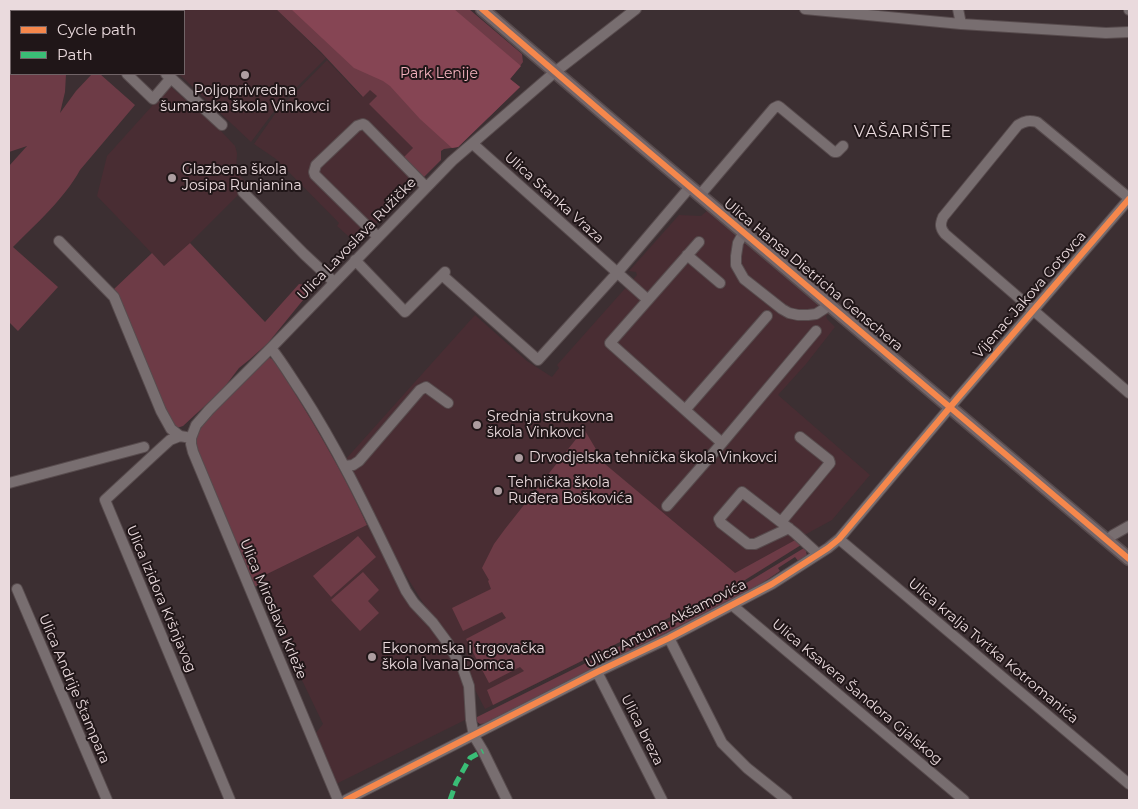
<!DOCTYPE html>
<html>
<head>
<meta charset="utf-8">
<style>
	body { margin:0 }
	#map { position:relative; width:1138px; height:809px; overflow:hidden; background:#3c2f32; font-family:Montserrat,sans-serif }
	canvas { display:block }
	.frame { position:absolute; inset:0; border:10px solid #eadadd; pointer-events:none }
	.legend { position:absolute; left:10px; top:10px; width:175px; height:65px; box-sizing:border-box; background:#201618; border:1px solid #716467; margin:0; padding:6px 9px; list-style:none; font-size:15px; color:#eadadd }
	.legend li { display:flex; align-items:center; gap:10px; height:25px }
	.legend b { width:25px; border:1px solid #716467 }
</style>
</head>
<body>
<div id="map">
<canvas width="1138" height="809"></canvas>
<div class="frame"></div>
<ul class="legend">
<li><b style="height:6px;background:#f5874c"></b>Cycle path</li>
<li><b style="height:6px;background:#3abd76"></b>Path</li>
</ul>
</div>
<script>
const g = document.querySelector('canvas').getContext('2d');
g.lineJoin = 'round';
function paint(path, color) { g.fillStyle = color; g.fill(path, 'evenodd'); }
function trace(path, color, width, dash) { g.strokeStyle = color; g.lineWidth = width; g.lineCap = dash ? 'butt' : 'round'; g.setLineDash(dash || []); g.stroke(path); }
function drawText(font, color, halo, rows, align = 'center') {
  g.font = font + ' Montserrat,sans-serif'; g.lineWidth = 4; g.setLineDash([]); g.textBaseline = 'middle'; g.strokeStyle = halo; g.fillStyle = color; for (const [text, x, y, turn = 0] of rows) {
    g.save(); g.translate(x, y); g.rotate((+turn || 0) * Math.PI / 180); g.textAlign = isNaN(turn) ? turn : align; if (halo) g.strokeText(text, 0, 0); g.fillText(text, 0, 0); g.restore();
  }
}
const built = new Path2D(`
	M138 9H276L326 58 278 106 251 142 179 74H184V11H136Z
	M327 60 362 97 370 89 377 96 370 104 413 148 421 176 424 177 356 243 337 226 339 223 276 159 254 144 277 111Z
	M170 86 221 131 235 146 237 153 236 171 248 185 190 243 164 266 97 196 107 156Z
	M708 210 754 248 829 314 826 316 827 319 835 327 806 364 778 395 870 475 832 520 735 573 743 581 485 709 461 663 469 659 465 649 456 652 433 617 423 603 399 564 345 460 475 315 527 361 552 377 559 368 557 365 637 275 636 272 629 271 679 215 701 216Z
	M367 525 407 600 430 623 463 677 467 719 336 784 315 734 323 724 288 651 257 579Z`);
const green = new Path2D(`
	M9 9H66L69 11H11V74H66L65 92 60 113 76 91 92 74H100L135 105 80 170C64 199 36 224 13 247L58 287 18 331 9 322V166L27 146 9 152Z
	M276 9H469L522 54 523 62 510 79 520 87 458 147 444 149 441 151V160L424 177 421 176 402 159 413 148 369 104 377 96 370 90 363 97 321 52Z
	M190 243 265 322 299 284 305 285 312 289 268 343 249 360 239 368 223 389 183 426 177 428 171 424 114 289 152 253 164 266Z
	M268 357 272 359 276 364C310 416 341 468 367 525L257 579 259 585 253 587 195 448 197 436 205 420Z
	M584 429 600 456 599 459 735 573 797 539 801 545 745 580 493 705 487 690 524 671 520 667 489 683 466 639 506 618 502 612 463 631 452 608 491 589 488 581 489 580 482 568 494 544 505 529Z
	M358 536 376 557 331 597 313 576Z
	M804 548 806 551 807 556 799 562 795 557 778 568 780 571C767 580 755 588 741 595L487 723 480 724 473 719 743 585Z
	M363 572 379 590 368 601 379 613 360 631 331 600Z`);
const forest = new Path2D(`
	M291 9H454L521 66 510 79 520 87 458 147 452 148 420 119 390 86 383 81 354 68Z`);
const minor = new Path2D(`
	M805 9 961 24 1106 33 1129 32
	M958 9 961 24
	M1129 9V10
	M127 11 129 9
	M127 74 153 99 171 78 166 74
	M171 78 222 125
	M473 144 648 300
	M243 192 304 254 334 282
	M700 195 774 108 778 106 781 108 834 152H837L843 146
	M1129 198 1037 122C1029 120 1025 121 1018 125L943 217C940 224 940 228 945 234L1129 393
	M744 232 738 243 736 256V265L744 279 782 309 789 313 798 315H808L816 314 830 305
	M378 237 315 175 314 172 316 165 357 126 363 124 365 125 426 187
	M59 241 114 297 161 411 171 429 180 436 191 438V444L193 452 338 800
	M699 242 610 343 722 443
	M687 255 720 283
	M355 260 405 312 445 272
	M442 275 538 360 617 273 690 187
	M271 348C282 362 291 377 301 392 342 455 373 523 406 591L414 603 433 623 447 642 463 669 469 686 471 720 474 736 483 751 507 800
	M685 410 767 316
	M180 436 170 440 159 450 105 500 230 800
	M191 438 196 425 209 410 271 348 452 161 555 72 636 9
	M345 466 353 465 359 461 420 390 426 387 448 403
	M9 483 144 447
	M667 506 722 443 816 331
	M781 522 830 463 829 460 800 437
	M789 528 755 544H748L721 523 719 519 742 492 795 533 818 554
	M839 539 1129 784
	M1107 540 1113 535 1129 526
	M17 589 107 800
	M732 605 964 800
	M669 638 722 743 747 768 787 800
	M597 672 662 800
	M346 800 597 672 669 638 732 605 772 584 828 548 839 539 957 399 1129 199`);
const major = new Path2D(`
	M482 9 611 120 1129 559`);
const quiet = new Path2D(`
	M450 800 456 783 470 758 483 751`);
const cycleway = new Path2D(`
	M482 9 611 120 1129 559
	M346 800 597 672 669 638 732 605 772 584 828 548 839 539 957 399 1129 199`);
const markers = [
	[245,75,5,"#ad9ea1"],
	[172,178,5,"#ad9ea1"],
	[477,425,5,"#ad9ea1"],
	[519,458,5,"#ad9ea1"],
	[498,491,5,"#ad9ea1"],
	[372,657,5,"#ad9ea1"]
];
const parkNames = [
	["Park Lenije",439,74]
];
const poiNames = [
	["Poljoprivredna",245,91,"center"],
	["šumarska škola Vinkovci",245,107,"center"],
	["Glazbena škola",182,170],
	["Josipa Runjanina",182,186],
	["Srednja strukovna",487,417],
	["škola Vinkovci",487,433],
	["Drvodjelska tehnička škola Vinkovci",529,458],
	["Tehnička škola",508,483],
	["Ruđera Boškovića",508,499],
	["Ekonomska i trgovačka",382,649],
	["škola Ivana Domca",382,665]
];
const streetNames = [
	["Ulica Stanka Vraza",554,198,42],
	["Ulica Lavoslava Ružičke",357,239,-46],
	["Ulica Hansa Dietricha Genschera",813,275,40],
	["Vijenac Jakova Gotovca",1030,295,-49],
	["Ulica Izidora Kršnjavog",161,599,67],
	["Ulica Miroslava Krleže",273,609,67],
	["Ulica Antuna Akšamovića",666,624,-27],
	["Ulica kralja Tvrtka Kotromanića",993,651,40],
	["Ulica Andrije Štampara",74,689,67],
	["Ulica Ksavera Šandora Gjalskog",857,692,40],
	["Ulica breza",642,730,63]
];
const quarterNames = [
	["VAŠARIŠTE",903,132]
];
paint(built, '#492d33');
paint(green, '#6d3b46');
paint(forest, '#864554');
trace(minor, '#574b4d', 12);
trace(major, '#574b4d', 15);
trace(minor, '#786e70', 10);
trace(major, '#746669', 12);
trace(quiet, '#3abd76', 5, [10, 5]);
trace(cycleway, '#f5874c', 6);
for (const [x, y, r, color] of markers) { const dot = new Path2D(); dot.arc(x, y, r, 0, 2 * Math.PI); g.fillStyle = color; g.fill(dot); trace(dot, '#201618', 2); }
drawText('14px', '#f4b2be', '#201618', parkNames);
drawText('14px', '#eadadd', '#201618', poiNames, 'left');
drawText('14px', '#eadadd', '#201618', streetNames);
g.letterSpacing = '1px';
drawText('16px', '#eadadd', '#201618', quarterNames);
g.letterSpacing = '0px';
</script>
</body>
</html>
